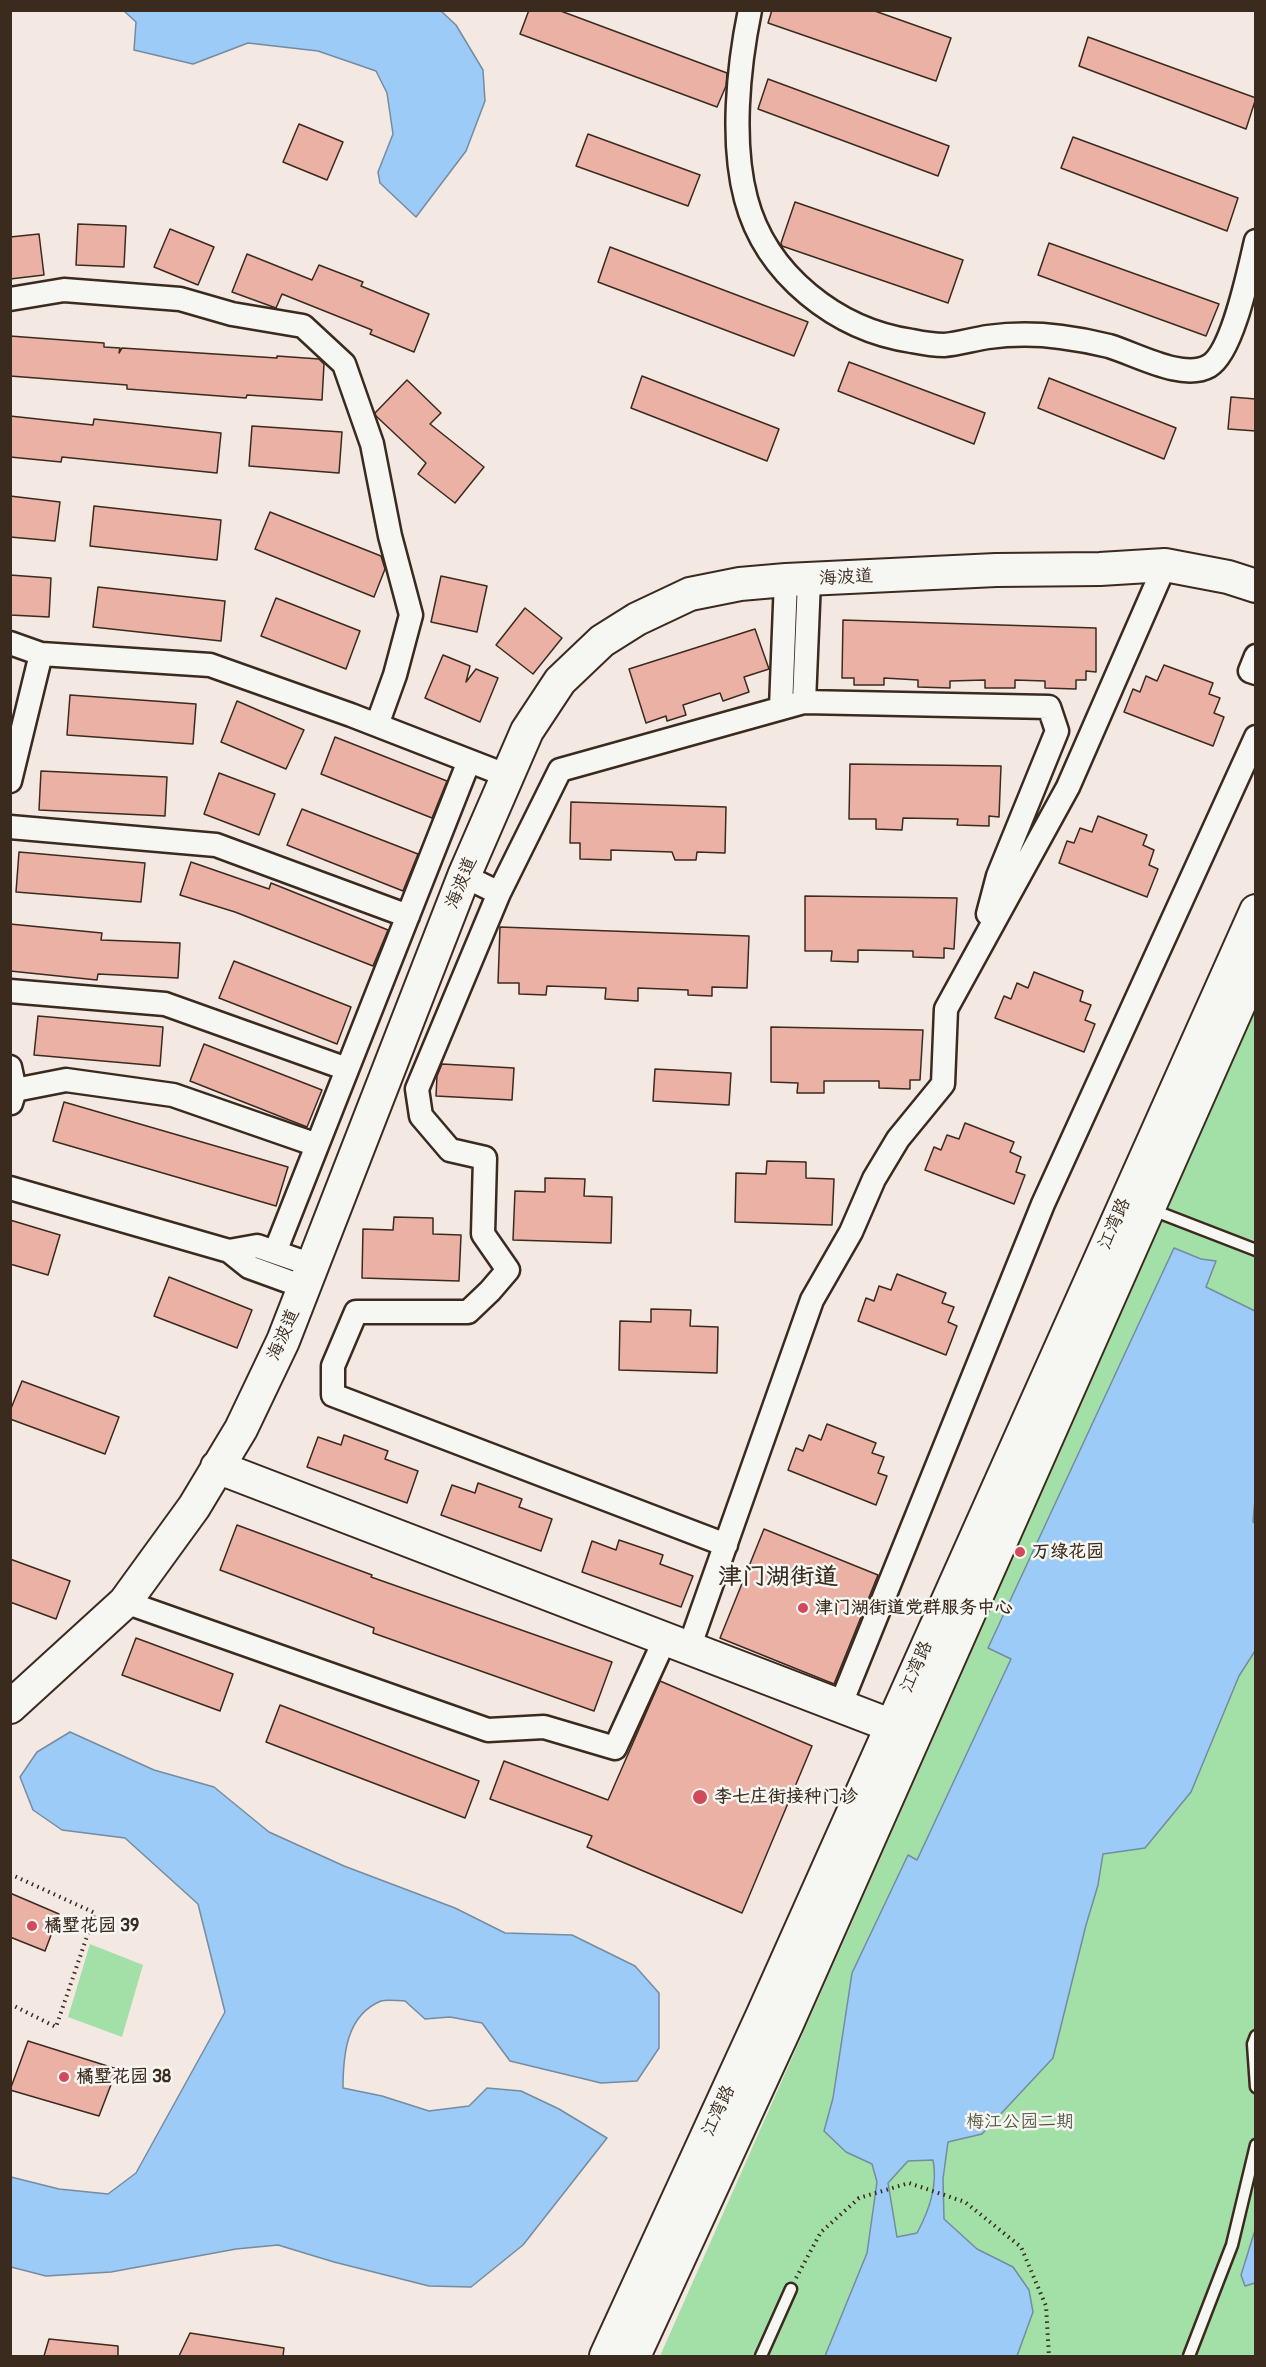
<!DOCTYPE html>
<html>
<head>
<meta charset="utf-8">
<style>
	body { margin:0 }
	#map { position:relative; width:1266px; height:2367px; overflow:hidden; background:#f4e8e3; font-family:Pangolin,sans-serif }
	canvas { display:block }
	.frame { position:absolute; inset:0; border:12px solid #3b2a1e; pointer-events:none }
</style>
</head>
<body>
<div id="map">
<canvas width="1266" height="2367"></canvas>
<div class="frame"></div>
</div>
<script>
const g = document.querySelector('canvas').getContext('2d');
g.lineJoin = 'round';
function paint(path, color) { g.fillStyle = color; g.fill(path, 'evenodd'); }
function trace(path, color, width, dash) { g.strokeStyle = color; g.lineWidth = width; g.lineCap = dash ? 'butt' : 'round'; g.setLineDash(dash || []); g.stroke(path); }
function drawText(font, color, halo, rows, align = 'center') {
  g.font = font + ' Pangolin,"LXGW WenKai TC",sans-serif'; g.lineWidth = 5; g.setLineDash([]); g.textBaseline = 'middle'; g.strokeStyle = halo; g.fillStyle = color; for (const [text, x, y, turn = 0] of rows) {
    g.save(); g.translate(x, y); g.rotate((+turn || 0) * Math.PI / 180); g.textAlign = isNaN(turn) ? turn : align; if (halo) g.strokeText(text, 0, 0); g.fillText(text, 0, 0); g.restore();
  }
}
const green = new Path2D(`
	M1255 1012V2356H660Z
	M90 1944 143 1965 122 2037 68 2017Z`);
const water = new Path2D(`
	M124 11H441L456 25 483 70 485 101 466 151 416 217 380 183 378 172 393 134 387 93 376 71 318 51 248 43 193 64 134 50 136 22Z
	M1174 1248 1201 1259 1216 1261 1206 1287 1255 1311 1256 1488 1253 1522 1256 1524 1255 1651 1239 1676 1191 1792 1145 1848 1103 1854 1098 1885 1086 1925 1053 2058 982 2134 948 2142 943 2179 944 2219 977 2249 1013 2267 1029 2290 1033 2312 1017 2356H825L867 2253 877 2182 872 2164 846 2152 824 2131 833 2098 852 1973 908 1855 917 1860 1011 1659 988 1648ZM933 2160C938 2185 929 2211 917 2233L897 2237 888 2183 908 2161Z
	M70 1732 154 1770 214 1787 269 1832 344 1866 455 1908 505 1933 572 1935 635 1966 659 1993V2048L637 2081 601 2083 510 2061 482 2023 450 2017 425 2019 405 2001C398 2001 387 1999 381 2001 346 2015 343 2056 343 2088L382 2096 429 2111 469 2106 487 2088 521 2091 559 2109 607 2138 523 2245 471 2287 429 2286 334 2262 278 2245 236 2249 111 2272 46 2276 11 2267V2177L59 2189 108 2194 136 2173 225 2012 198 1904 125 1838 62 1830 33 1810 20 1777 37 1752Z
	M1255 2230V2283L1245 2286 1241 2275Z`);
const building = new Path2D(`
	M529 10H558L727 73 726 86 717 107 520 34Z
	M772 10H872L951 38 936 81 768 23Z
	M1088 37 1256 98 1246 129 1079 66Z
	M768 79 949 146 938 176 758 109Z
	M299 124 343 142 327 180 283 162Z
	M588 134 700 175 688 206 576 166Z
	M1073 137 1238 198 1227 231 1061 168Z
	M795 202 963 260 948 303 782 246 781 243Z
	M78 224 126 226 124 267 76 265Z
	M170 229 214 247 198 285 154 267Z
	M39 234 44 275 10 279V237Z
	M1049 243 1219 304 1206 336 1038 275Z
	M610 247 808 322 794 356 598 282Z
	M247 254 312 280 319 265 363 282 361 286 429 314 414 352 370 334 372 330 282 294 276 308 232 292Z
	M10 336 104 343V347L120 348 119 353 122 348 277 358V356L319 359 324 364 322 400 247 395 246 398 127 389V385L10 376Z
	M849 362 985 413 974 444 838 391Z
	M642 376 779 429 767 461 631 408Z
	M1049 378 1176 428 1164 459 1038 408Z
	M407 380 441 413 430 424 484 467 455 503 418 474 426 463 376 416 375 413Z
	M1231 397 1256 399V431L1228 429Z
	M10 416 93 425 94 419 221 433 217 473 62 457 61 462 10 457Z
	M252 426 342 432 339 473 249 466Z
	M10 496 60 502 55 541 10 537Z
	M94 506 221 520 217 560 90 546Z
	M270 512 381 556 385 569 374 597 255 549Z
	M10 575 51 578 49 617 10 615Z
	M441 576 487 586 477 632 431 622Z
	M98 587 225 601 221 641 93 627Z
	M276 598 360 631 346 669 261 636Z
	M525 608 562 638 533 674 496 645Z
	M843 620 1096 628V672L1086 671V680H1076V689L1045 688V681L1015 680V688H985V680L950 681V688L918 687V680L884 678V685H854V678H842Z
	M755 629 769 669 744 677 749 692 723 701 720 693 683 705 686 715 667 721 666 716 646 723 629 669Z
	M443 655 470 666 466 682 476 669 498 678 480 722 425 698Z
	M1164 665 1213 683 1209 694 1220 698 1214 713 1224 717 1213 746 1124 712 1133 689 1140 692 1146 676 1157 681Z
	M70 695 196 704 193 744 67 735Z
	M237 701 304 730 286 769 221 742Z
	M335 737 447 781 432 818 321 774Z
	M850 764 1001 766 999 817 989 816V826L957 825 958 819 903 818 902 830 876 829V819H849Z
	M41 771 167 777 165 816 39 810Z
	M219 773 275 794 259 835 204 814Z
	M571 802 726 807 725 853 697 852 696 860H675L672 852 611 850V860L580 859V843H570Z
	M302 809 418 854 403 891 287 845Z
	M1098 816 1147 835 1143 845 1154 850 1149 865 1158 869 1147 897 1059 863 1067 841 1074 843 1080 828 1092 832Z
	M19 852 145 863 141 902 16 892Z
	M191 862 269 889 271 883 388 930 373 966 235 912 180 895Z
	M805 896 957 898 954 949 944 948V958L913 957V951L858 950V962L831 961 832 951H805Z
	M10 924 102 933 101 940 180 943 178 978 98 974 97 980 10 971Z
	M500 927 749 936 747 988 712 987V996L688 995V990L638 988V1001L605 999 606 988 547 986 546 995 519 994V983H498Z
	M234 961 351 1007 337 1044 219 998Z
	M1034 972 1083 991 1080 1001 1091 1005 1085 1020 1095 1024 1084 1052 995 1018 1004 996 1011 999 1017 983 1028 988Z
	M38 1016 163 1027 160 1066 34 1055Z
	M771 1027 923 1030 920 1080H910V1089L879 1088V1081H824V1093H797L798 1083 771 1082Z
	M204 1044 322 1090 307 1127 190 1081Z
	M442 1064 514 1068 512 1100 436 1096 437 1076Z
	M655 1069 731 1073 729 1105 653 1101Z
	M64 1102 288 1167 276 1206 53 1141Z
	M965 1123 1014 1142 1010 1152 1021 1157 1016 1172 1025 1175 1014 1204 925 1170 934 1147 941 1150 947 1135 959 1139Z
	M767 1161 806 1162V1178L834 1179 832 1225 735 1222 736 1173 766 1174Z
	M545 1178 585 1179 584 1196 612 1197 611 1243 513 1240 515 1191 545 1192Z
	M394 1217 433 1218V1234L461 1235 459 1281 362 1278 363 1229 393 1230Z
	M10 1220 60 1235 48 1275 10 1264Z
	M897 1274 946 1293 942 1303 954 1307 948 1322 957 1326 946 1355 858 1321 866 1298 874 1301 879 1286 891 1290Z
	M169 1277 252 1310 237 1348 154 1316Z
	M651 1309 691 1310 690 1326 718 1327 717 1373 619 1370 620 1321 651 1322Z
	M22 1381 119 1417 105 1454 10 1419V1411Z
	M827 1424 876 1443 872 1453 884 1457 878 1473 887 1476 876 1505 788 1470 796 1448 803 1451 809 1435 821 1440Z
	M344 1435 388 1451 385 1459 418 1471 407 1503 307 1467 318 1437 341 1445Z
	M478 1483 522 1499 519 1507 552 1519 541 1551 441 1515 452 1485 475 1493Z
	M237 1525 372 1575 371 1577 612 1662 594 1711 373 1633 374 1628 220 1570Z
	M764 1529 878 1575 834 1684 720 1638Z
	M619 1540 663 1555 660 1564 693 1576 681 1607 582 1572 592 1541 616 1550Z
	M10 1559 70 1581 56 1619 10 1602Z
	M136 1638 233 1674 220 1711 122 1675Z
	M660 1681 812 1746 742 1913 587 1847 592 1836 490 1799 504 1761 608 1800Z
	M280 1705 479 1781 465 1818 266 1742Z
	M10 1893 59 1914 45 1951 10 1937Z
	M28 2041 117 2069 99 2116 10 2090Z
	M190 2333 284 2348 283 2356H179Z
	M49 2339 118 2346V2356H44Z`);
const path = new Path2D(`
	M10 1874 95 1913 56 2027 10 2004
	M796 2278 821 2232 859 2198 909 2183 965 2202 1021 2247 1046 2306 1049 2356`);
const lane = new Path2D(`
	M1150 1209 1256 1250
	M1256 2036 1253 2044 1256 2087
	M761 2356 791 2289
	M1189 2356 1232 2245 1256 2145`);
const street = new Path2D(`
	M750 10C738 68 731 143 746 199 766 275 837 330 912 341 922 343 934 345 944 345 958 344 974 339 988 337 1011 334 1038 334 1061 337 1077 339 1093 342 1109 346 1136 354 1183 381 1209 366 1233 352 1249 270 1256 241
	M10 299 64 290 180 299 232 314 303 326 344 364 372 444 390 536 411 615 395 675 377 725
	M10 643 41 654 210 665 351 715 508 776
	M1256 656 1250 671 1256 673
	M804 702 1049 707 1057 731 998 876 988 914
	M781 708 786 580
	M10 781 41 654
	M10 827 216 845 408 916
	M464 876 499 893 560 770 804 702 809 580
	M499 893 417 1089 421 1116 450 1150 485 1158 483 1234 508 1270 490 1291 468 1312H356L333 1366V1395L726 1545
	M10 991 165 1004 347 1069
	M10 1067 15 1090 11 1103
	M15 1090 66 1080 173 1095 317 1145
	M10 1188 229 1251 249 1267 304 1287
	M229 1251 257 1246 312 1265
	M275 1252 469 761
	M125 1602 488 1730 544 1727 615 1748 665 1639
	M689 1648 812 1300 851 1232 874 1179 898 1139 943 1084 946 1009 1068 787 1165 565
	M840 1706 1043 1204 1256 737`);
const secondary = new Path2D(`
	M217 1467 908 1732
	M10 1707 125 1602 194 1507 241 1429 283 1341 464 876 527 731 560 681 602 641 637 619 690 594 740 584 786 580 996 570 1100 569 1165 565 1228 577 1256 586
	M606 2356 763 2014 1256 911
	M634 2356 787 2024 1256 966`);
const markers = [
	[1020,1552,6,"#d1495b"],
	[803,1608,6,"#d1495b"],
	[700,1797,8,"#d1495b"],
	[32,1926,6,"#d1495b"],
	[64,2077,6,"#d1495b"]
];
const streetNames = [
	["海波道",846,578,-3],
	["海波道",462,883,-68],
	["江湾路",1115,1224,-66],
	["海波道",284,1335,-67],
	["江湾路",917,1667,-66],
	["江湾路",719,2111,-65]
];
const poiNames = [
	["万绿花园",1032,1552],
	["津门湖街道党群服务中心",815,1608],
	["李七庄街接种门诊",714,1797],
	["橘墅花园 39",44,1926],
	["橘墅花园 38",76,2077]
];
const parkNames = [
	["梅江公园二期",1020,2122]
];
const districtNames = [
	["津门湖街道",778,1578]
];
paint(green, '#a3e0a7');
paint(water, '#9ccbf7');
trace(water, '#758ba0', 1.5);
paint(building, '#ebb1a5');
trace(building, '#3b2a1e', 1.5);
trace(lane, '#3b2a1e', 15);
trace(street, '#3b2a1e', 27);
trace(secondary, '#3b2a1e', 36);
trace(path, '#3b2a1e', 4, [1.5, 4.5]);
trace(lane, '#f6f6f2', 10);
trace(street, '#f6f6f2', 22);
trace(secondary, '#f6f6f2', 32);
for (const [x, y, r, color] of markers) { const dot = new Path2D(); dot.arc(x, y, r, 0, 2 * Math.PI); g.fillStyle = color; g.fill(dot); trace(dot, '#f6f6f2', 2); }
drawText('18px', '#3b2a1e', '#f6f6f2', streetNames);
drawText('bold 18px', '#3b2a1e', '#f6f6f2', poiNames, 'left');
drawText('18px', '#555840', '#f6f6f2', parkNames);
drawText('bold 24px', '#3b2a1e', '#f6f6f2', districtNames);
</script>
</body>
</html>
